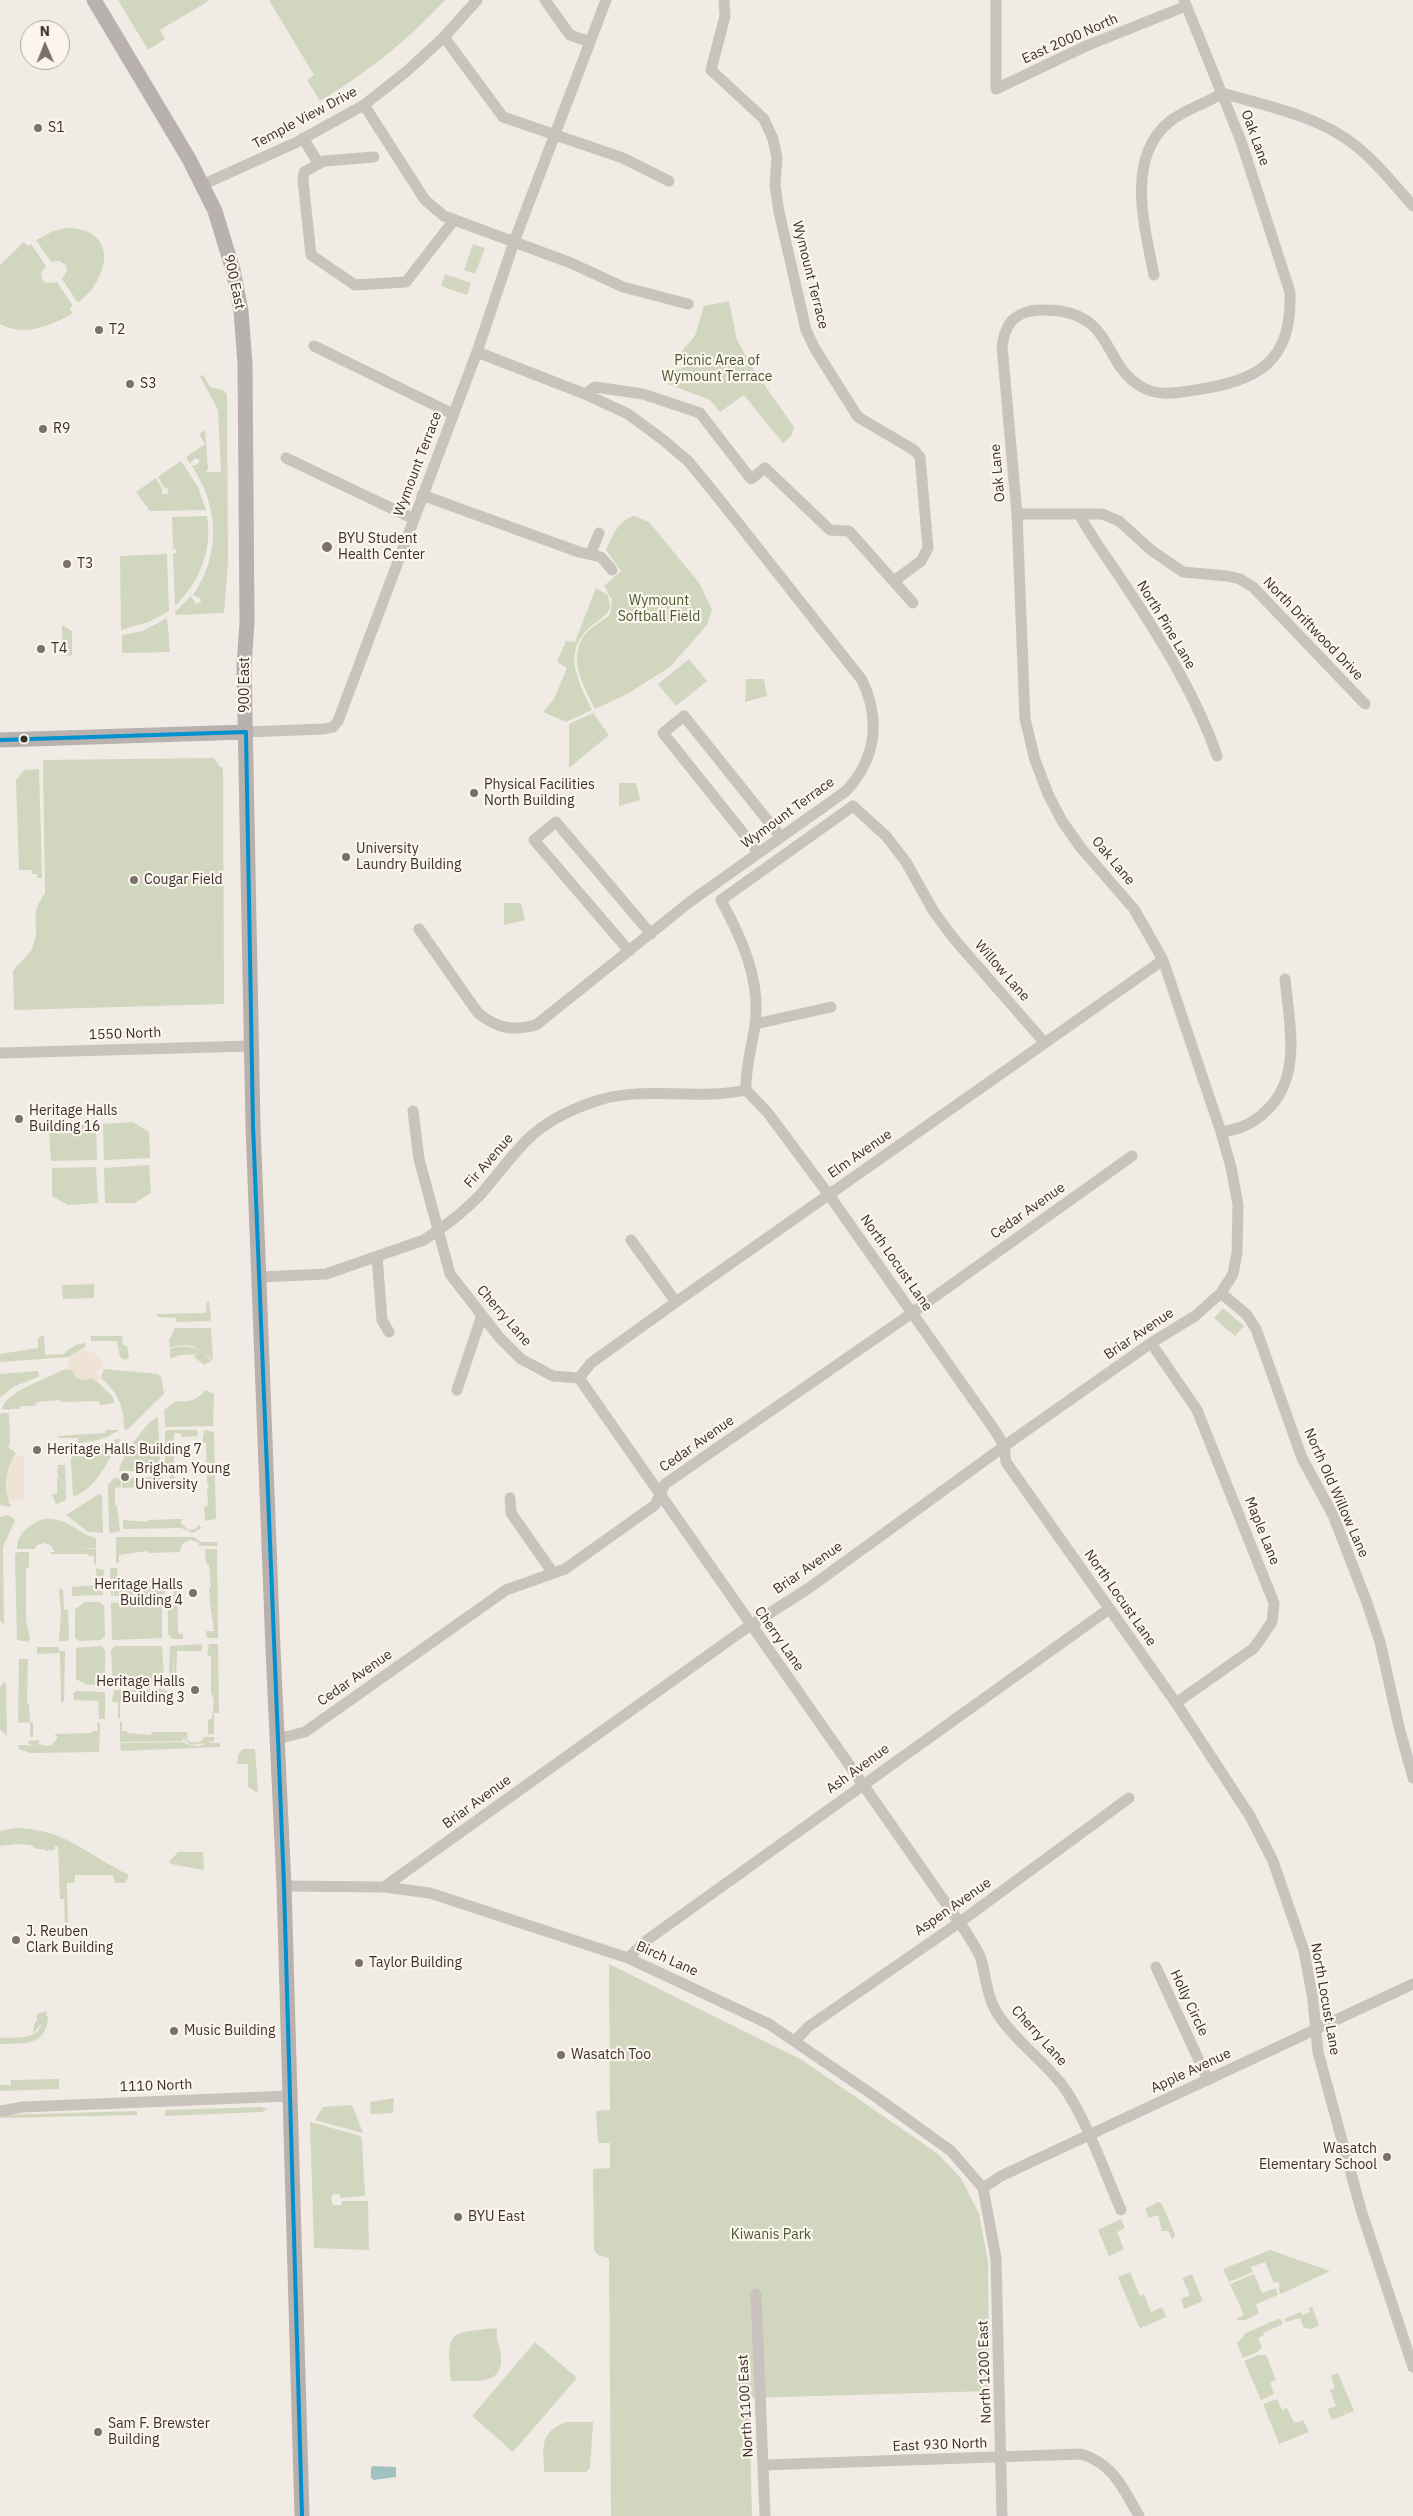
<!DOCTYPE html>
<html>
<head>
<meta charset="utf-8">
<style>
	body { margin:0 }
	#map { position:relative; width:1413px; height:2516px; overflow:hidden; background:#f0ebe5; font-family:"IBM Plex Sans",sans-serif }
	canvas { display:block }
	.north { position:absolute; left:20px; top:20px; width:50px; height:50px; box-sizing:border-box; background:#fbf5ee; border:1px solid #aea6a0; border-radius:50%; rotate:359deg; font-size:14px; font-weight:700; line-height:20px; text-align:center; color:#3b302b }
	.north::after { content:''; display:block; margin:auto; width:18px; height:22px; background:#7a716c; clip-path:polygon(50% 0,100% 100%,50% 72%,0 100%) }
</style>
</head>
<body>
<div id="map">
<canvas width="1413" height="2516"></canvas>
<div class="north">N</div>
</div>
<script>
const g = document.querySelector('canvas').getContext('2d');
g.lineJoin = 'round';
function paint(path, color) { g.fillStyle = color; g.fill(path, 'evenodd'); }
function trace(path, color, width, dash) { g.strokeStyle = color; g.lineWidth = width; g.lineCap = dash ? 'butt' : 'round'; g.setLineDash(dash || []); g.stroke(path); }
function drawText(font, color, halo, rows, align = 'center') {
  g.font = font + ' "IBM Plex Sans",sans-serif'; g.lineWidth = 4.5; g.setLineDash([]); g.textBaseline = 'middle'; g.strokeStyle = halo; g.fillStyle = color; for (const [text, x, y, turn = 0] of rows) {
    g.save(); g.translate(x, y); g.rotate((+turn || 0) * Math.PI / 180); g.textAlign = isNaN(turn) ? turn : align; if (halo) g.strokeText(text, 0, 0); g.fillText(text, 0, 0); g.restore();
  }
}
const green = new Path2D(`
	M118 0H210L160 30 165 39 148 50Z
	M269 0H445C408 40 367 73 320 101L307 80 314 75Z
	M68 228C120 230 109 279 78 303L62 279 67 271 66 265 59 261 51 262 36 240 53 231Z
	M24 242 28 246 31 244 46 266 41 273 42 280 47 283 57 282 73 306 69 308 73 313C50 326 25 337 0 324V265Z
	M473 244 485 248 475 274 464 270Z
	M445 274 471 283 467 295 441 286Z
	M729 301 737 340 752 367 794 427 792 435 783 443 744 395 720 412 710 400 668 384 672 369H681L686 363 685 356 681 352 695 336 704 306Z
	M203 375 210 387 222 390 227 394 228 562 224 613 176 615 175 612 191 596 196 604 201 602 200 598 193 595C221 554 219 507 192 466L198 464 200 460 195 458 190 464 186 457 205 444 199 434 205 430 208 469 206 472H221L218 410 200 376Z
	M181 461 198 487 206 510 150 511 136 492 156 478 162 488V494H167L169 489 164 487 158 477Z
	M207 516C213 550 199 583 175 606L173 554 176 553V549H173L172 517Z
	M634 516 649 522 700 584 712 610 707 625 670 667 627 694 595 709C583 685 565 655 588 631 595 624 604 621 610 614L612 600 604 586 621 571 606 550C612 537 618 520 634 516Z
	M167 554 169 611 149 622 121 630 120 556Z
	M596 588 608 595 610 608C605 618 595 622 587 630 562 654 580 685 592 710L566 722 543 712 554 699 567 668 557 662 566 641 575 642Z
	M167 618 170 652 122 653V635L143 631Z
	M62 625 72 631V655L63 656Z
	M689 659 707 681 676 706 658 684Z
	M746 679H764L767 696 745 702Z
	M593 713 609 735 569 768V724Z
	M214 758 220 767H223L224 1004 14 1010 13 971C19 962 29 957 33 946 42 923 27 918 45 893L43 760Z
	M39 769 42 878H37V874H32V870H19L16 780 24 770Z
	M619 783H636L640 800 619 806Z
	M504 903H521L525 920 504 925Z
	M133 1122 149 1132 150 1158 104 1160 103 1124Z
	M66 1124 92 1123 96 1125 97 1160 51 1161 49 1134Z
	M149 1165 151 1193 135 1203H105L104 1168Z
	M96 1167 98 1203 68 1205 52 1196V1168Z
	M94 1284V1298L63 1299 62 1285Z
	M209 1301 211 1319 210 1321 176 1322V1318L157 1317V1314L206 1313 207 1302Z
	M1223 1308 1244 1326 1235 1336 1214 1318Z
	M175 1328H211L213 1361 203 1351 211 1361 204 1365 193 1356 199 1353C189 1356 180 1353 170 1359V1349C181 1345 191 1346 202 1351 192 1344 181 1344 170 1348L169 1340Z
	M44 1335 45 1355 64 1354C70 1347 76 1344 85 1343V1347L69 1357 0 1362V1354L38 1348V1338Z
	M91 1336H122L123 1345 127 1346 129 1358 125 1360 120 1357 117 1341H91Z
	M72 1369 81 1380 93 1378 112 1396 115 1403 100 1405 99 1401 62 1402 59 1400 37 1402 34 1406H20V1409H11L12 1407 10 1410 2 1409C6 1391 47 1379 63 1370Z
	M104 1369 158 1374 161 1377 164 1394 127 1430 124 1429C124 1406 118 1393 101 1378Z
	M37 1371 40 1376 13 1387 0 1398V1374Z
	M205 1390 214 1394 213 1426 165 1427 164 1410 176 1401C188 1403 198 1400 205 1390Z
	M2 1413H9L10 1444 8 1447 16 1453C5 1471 3 1488 11 1507L0 1505V1414Z
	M158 1417 160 1465 149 1471H119C120 1459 146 1421 158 1417Z
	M106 1430H119C106 1439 94 1442 78 1443V1438H59L57 1436 105 1433Z
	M167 1430H196L198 1432 196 1438 194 1436 181 1437V1433H174V1484H170V1464H165V1432Z
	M204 1430 214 1432 216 1519 205 1521 204 1507 208 1505 207 1488 209 1487 207 1481 206 1443H202Z
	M117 1439H120L119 1442C106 1463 98 1487 73 1497L71 1459 77 1449 97 1447Z
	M57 1465H65L66 1490 63 1491H66V1500L56 1504 52 1494H57V1478L60 1477 64 1490 61 1478 58 1476 57 1469H59Z
	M161 1477 164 1480V1484L162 1486 122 1488V1478Z
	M114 1478H121V1487L115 1488V1505H117L120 1531 111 1533 109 1532 108 1485Z
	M99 1494 102 1495 103 1533 88 1532 66 1515Z
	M8 1515 15 1520 3 1547 4 1625 0 1621V1517Z
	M44 1519C67 1516 76 1533 96 1538V1548L76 1549H96V1564L94 1565V1556H89L88 1554H51V1552H55L51 1546 45 1543 37 1545 35 1549H17C16 1534 31 1523 44 1519Z
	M177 1519H183L180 1522 188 1530 196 1529 199 1524 201 1528 193 1533 181 1528 123 1529V1520L146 1522 149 1520Z
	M116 1537H194L201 1542H217V1546H199L198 1542 190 1540 182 1544 180 1552 149 1553 147 1551 119 1555V1563H116Z
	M205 1549H217L218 1638H208L206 1636V1631H214L210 1602 209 1589 211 1587 209 1565 206 1563Z
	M18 1552H29V1567L26 1568V1620L30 1639 28 1642 17 1640 15 1554Z
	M96 1568 104 1570 103 1595 72 1596V1587L97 1585Z
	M110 1568H117L118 1585C135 1585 147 1586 163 1586L165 1594 114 1596 113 1578V1596L111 1595Z
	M174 1585H177L178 1633 183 1634V1639H172L168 1634V1608H173Z
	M59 1588 63 1590 64 1610H68L69 1638 66 1641H59L61 1614Z
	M146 1601H152L162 1607V1638L112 1640 111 1603Z
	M85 1602H100L104 1606 105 1636 101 1640 79 1641 75 1638V1609Z
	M201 1644 203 1647 201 1651H177L176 1684H174V1648L173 1676H169L170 1646Z
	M209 1644H218L219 1713H214V1734H208V1720L212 1718 214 1700 211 1693V1656L207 1655Z
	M102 1646 105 1650V1684L87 1685 76 1679V1648Z
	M115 1646H162L164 1677 153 1683 113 1684 111 1650Z
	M37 1647H57L60 1651H65L64 1702H61L60 1653 37 1654Z
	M19 1659H28L27 1703 29 1705 30 1721 33 1723V1737H30V1722L18 1723Z
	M4 1682 6 1683 7 1736 0 1729V1687Z
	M163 1689 168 1692 166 1699 120 1701V1718H118V1702H112L114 1690Z
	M76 1691 105 1692V1719H99L98 1701 74 1700 73 1694Z
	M97 1722 100 1724 99 1752 31 1753 19 1749V1745L37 1746 28 1744V1741L39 1740V1744L45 1746 52 1745 58 1737 54 1734 92 1733V1731H98Z
	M120 1722H122V1731H127L128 1733 150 1735 153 1732H187L188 1740 184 1735C186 1743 196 1745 203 1740V1737H214V1741L206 1742 220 1743V1747L121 1751 120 1743 184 1742C191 1747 198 1748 205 1743L191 1745 181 1737 183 1741 120 1742Z
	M243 1749H255L258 1793 248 1787V1764H237L238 1755Z
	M15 1828C67 1829 85 1854 129 1875L125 1883H115L113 1875H75V1883H67L68 1928 77 1930 74 1932 65 1931 64 1899H60L58 1846H55V1850L45 1851V1849H37L30 1845 16 1844 0 1846V1831Z
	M178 1852H203L204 1870 171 1864 169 1862Z
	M609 1964 802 2060 938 2154 961 2178 979 2214 988 2261 989 2391 749 2398 752 2516H611L609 2258 598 2255 594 2250 593 2169 610 2168V2143H598L596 2111 610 2110Z
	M37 2013 47 2012 46 2016H48C47 2047 23 2043 0 2044V2038C14 2037 37 2041 41 2024L33 2034 34 2024 37 2020Z
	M59 2079V2089L0 2091V2085H11V2080Z
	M394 2098 393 2113 371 2114 370 2102Z
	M350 2105 353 2107 363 2133 315 2120 323 2107Z
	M262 2107 267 2109 262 2112 165 2116V2110Z
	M137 2111V2115L0 2118V2115Z
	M310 2122 361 2136 362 2139 365 2196 341 2198 339 2194H333L331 2198 333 2205H341L342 2201H368L369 2250 314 2248Z
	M1158 2202 1162 2204 1175 2234 1174 2238 1172 2239 1168 2231H1162L1158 2215 1149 2218 1145 2209Z
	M1121 2219 1125 2228 1117 2232 1124 2249 1109 2256 1098 2230Z
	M1270 2250 1330 2271 1281 2294 1278 2288 1280 2287 1278 2282 1274 2283 1265 2262 1251 2267 1253 2272 1229 2282 1223 2269Z
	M1130 2272 1140 2296 1144 2294 1151 2312 1162 2307 1166 2317 1141 2328 1139 2327 1118 2277Z
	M1192 2274 1203 2301 1184 2309 1181 2299 1190 2295 1182 2278Z
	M1254 2274 1262 2293 1276 2288 1278 2295 1256 2304 1259 2313C1252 2316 1243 2324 1236 2319L1244 2315 1230 2284Z
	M1312 2307 1319 2325 1312 2329 1304 2328 1300 2318 1286 2322 1284 2319 1301 2312 1302 2315 1310 2312 1309 2308Z
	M1280 2318 1283 2324 1263 2333 1264 2335 1258 2338 1262 2347 1257 2352 1243 2358 1237 2343 1246 2333Z
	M497 2328C495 2339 499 2342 500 2351 507 2388 474 2380 451 2381 447 2331 446 2333 497 2328Z
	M535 2342 577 2378 513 2452 472 2416Z
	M1258 2355H1266L1276 2380 1270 2382 1274 2394 1261 2400 1244 2361Z
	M1338 2373 1354 2411 1347 2414 1345 2411V2415L1332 2420 1327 2409 1336 2406 1330 2390 1335 2388 1331 2376Z
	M1277 2399 1282 2410 1287 2408 1294 2423 1303 2420 1309 2432 1279 2444 1263 2404Z
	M566 2422H593L590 2468 586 2472H544C544 2446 538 2434 566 2422Z`);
const plaza = new Path2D(`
	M83 1350 95 1353 103 1363 104 1369H98L96 1374 101 1377 98 1382 93 1378 81 1380 75 1376 72 1370H66L71 1355Z
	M15 1456H24V1500L9 1501 6 1490 8 1472Z`);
const water = new Path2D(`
	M373 2466 396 2467V2477L374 2480 371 2478V2468Z`);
const minor = new Path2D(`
	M545 0 570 35 590 42
	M724 0 725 16 711 70 764 119 773 139 777 157 775 185 779 212 806 330 815 349 858 417 914 450 920 457 928 548 921 561 894 581
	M996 0V89L1086 46 1186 6
	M444 37 503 117 623 158 669 181
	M364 105 425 200 444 216 571 263 623 287 688 304
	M303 138 319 164
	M374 157 324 161 304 172 303 180 311 255 355 285 406 282 454 220
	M202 185 295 143 364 105 407 71 444 37 477 0
	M1154 275C1145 228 1125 160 1168 123 1184 109 1205 105 1222 93 1263 105 1309 114 1345 138 1372 156 1392 182 1413 206
	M314 346 453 414
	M585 394 595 387 643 394 700 413 751 479 765 468 830 530 849 531 913 603
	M286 458 414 519
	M422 495 579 552 601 557 612 570
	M1017 514H1102L1119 521 1151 550 1183 572 1227 576 1240 579 1253 587 1365 704
	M1079 514C1094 542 1114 567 1131 594 1164 644 1198 700 1217 756
	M591 553 599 533
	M246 732 324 729 333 727 338 721 477 352 514 242 606 0
	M759 853 663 733 684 716 781 837
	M419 929 478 1013C498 1029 512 1031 536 1025L691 901 846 791C876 759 881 720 862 680L716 495 688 461 662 439 628 414 585 394 477 352
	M629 951 534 840 556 822 651 934
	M755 1024 831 1007
	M1044 1042 955 940 934 912 906 862 886 836 853 806 721 900C742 939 761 980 755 1025 752 1048 745 1067 746 1090L768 1113 829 1195 996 1432 1004 1446 1006 1462 1176 1703 1250 1816 1273 1861 1304 1951 1313 2000 1318 2052 1361 2210 1413 2367
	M0 1053 251 1046
	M413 1111 419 1159 450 1274 499 1337 521 1359 553 1376 579 1378 966 1932C971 1941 978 1950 981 1959 986 1977 987 1997 997 2013 1015 2041 1043 2060 1063 2086 1086 2118 1105 2173 1121 2210
	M1221 1132C1238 1130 1254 1123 1266 1111 1303 1077 1289 1023 1285 979
	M631 1240 676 1302
	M377 1257 382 1320 389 1332
	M260 1277 326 1274 424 1240C444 1227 464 1212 480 1195 496 1177 510 1157 527 1140 545 1122 572 1109 596 1101 645 1085 697 1101 746 1090
	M1221 1293 1247 1315 1256 1329 1302 1458 1333 1515 1366 1600 1380 1642 1399 1727 1413 1778
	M1151 1343 1197 1410 1274 1603 1272 1622 1254 1648 1176 1703
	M579 1378 591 1363 676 1302 1163 960
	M457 1390 482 1315
	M510 1498 511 1513 553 1573
	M277 1739 305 1732 506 1590 565 1569 655 1505 665 1484 902 1320 1132 1156
	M284 1886 384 1887 430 1893 628 1958 769 2024 876 2097 951 2151 983 2188
	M384 1887 742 1631 809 1588 1010 1442 1151 1343 1195 1316 1221 1293 1233 1274 1237 1253 1238 1205 1231 1167 1221 1132 1163 960 1134 909 1081 848 1062 821 1048 794 1035 760 1025 719 1017 514 1002 346C1005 328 1010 316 1030 311 1040 309 1049 310 1060 311 1113 319 1104 364 1140 386 1157 397 1177 393 1195 390 1258 381 1293 362 1290 292L1241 141 1184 0
	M628 1958 647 1940 1109 1609
	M1156 1967 1208 2080
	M795 2041 808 2027 960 1922 1129 1798
	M0 2111 23 2107 290 2096
	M983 2188 1001 2176 1413 1984
	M983 2188 996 2258 1002 2516
	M756 2294 765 2516
	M764 2465 1081 2454C1113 2463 1124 2490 1139 2516`);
const major = new Path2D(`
	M94 0 189 159 215 211 233 270 241 311 245 364 247 623 244 665 253 1126 273 1649 284 1886 302 2516
	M0 740 246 732`);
const bus1 = new Path2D(`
	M246 732 253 1126 284 1886 302 2516
	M0 740 246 732`);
const markers = [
	[38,128,5,"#7a716c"],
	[99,330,5,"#7a716c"],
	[130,384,5,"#7a716c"],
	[43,429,5,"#7a716c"],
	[327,547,6,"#7a716c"],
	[67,564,5,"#7a716c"],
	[41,649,5,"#7a716c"],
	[24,739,4.5,"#3b302b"],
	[474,793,5,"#7a716c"],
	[346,857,5,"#7a716c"],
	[134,880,5,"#7a716c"],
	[19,1119,5,"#7a716c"],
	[37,1450,5,"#7a716c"],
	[125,1477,5,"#7a716c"],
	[193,1593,5,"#7a716c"],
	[195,1690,5,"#7a716c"],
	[16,1940,5,"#7a716c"],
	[359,1963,5,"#7a716c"],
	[174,2031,5,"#7a716c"],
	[561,2055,5,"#7a716c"],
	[1387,2157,5,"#7a716c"],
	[458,2217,5,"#7a716c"],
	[98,2432,5,"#7a716c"]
];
const streetNames = [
	["East 2000 North",1070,39,-24],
	["Temple View Drive",305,118,-28],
	["Oak Lane",1255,138,70],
	["Wymount Terrace",810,275,76],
	["900 East",234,282,78],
	["Wymount Terrace",418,464,-69],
	["Oak Lane",998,473,-95],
	["North Pine Lane",1166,625,59],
	["North Driftwood Drive",1313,629,46],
	["900 East",245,685,-90],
	["Wymount Terrace",788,813,-36],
	["Oak Lane",1113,861,50],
	["Willow Lane",1002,971,49],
	["1550 North",125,1034,-2],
	["Elm Avenue",860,1154,-35],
	["Fir Avenue",489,1161,-49],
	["Cedar Avenue",1028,1211,-35],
	["North Locust Lane",896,1263,55],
	["Cherry Lane",504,1316,49],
	["Briar Avenue",1139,1334,-34],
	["Cedar Avenue",697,1444,-35],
	["North Old Willow Lane",1336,1493,66],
	["Maple Lane",1262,1531,68],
	["Briar Avenue",808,1568,-35],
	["North Locust Lane",1120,1598,55],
	["Cherry Lane",779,1639,55],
	["Cedar Avenue",355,1678,-35],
	["Ash Avenue",858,1769,-36],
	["Briar Avenue",477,1802,-36],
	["Aspen Avenue",953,1907,-35],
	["Birch Lane",667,1959,24],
	["North Locust Lane",1325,1999,80],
	["Holly Circle",1189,2003,65],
	["Cherry Lane",1039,2036,48],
	["Apple Avenue",1191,2071,-25],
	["1110 North",156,2086,-2],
	["North 1200 East",985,2372,-92],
	["North 1100 East",746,2406,-93],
	["East 930 North",940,2445,-2]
];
const poiNames = [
	["S1",48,128],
	["T2",109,330],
	["S3",140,384],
	["R9",53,429],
	["BYU Student",338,539],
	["Health Center",338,555],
	["T3",77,564],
	["T4",51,649],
	["Physical Facilities",484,785],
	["North Building",484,801],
	["University",356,849],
	["Laundry Building",356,865],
	["Cougar Field",144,880],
	["Heritage Halls",29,1111],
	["Building 16",29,1127],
	["Heritage Halls Building 7",47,1450],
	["Brigham Young",135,1469],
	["University",135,1485],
	["Heritage Halls",183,1585,"right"],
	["Building 4",183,1601,"right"],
	["Heritage Halls",185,1682,"right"],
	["Building 3",185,1698,"right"],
	["J. Reuben",26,1932],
	["Clark Building",26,1948],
	["Taylor Building",369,1963],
	["Music Building",184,2031],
	["Wasatch Too",571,2055],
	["Wasatch",1377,2149,"right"],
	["Elementary School",1377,2165,"right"],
	["BYU East",468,2217],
	["Sam F. Brewster",108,2424],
	["Building",108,2440]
];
const parkNames = [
	["Picnic Area of",717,361],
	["Wymount Terrace",717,377],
	["Wymount",659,601],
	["Softball Field",659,617],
	["Kiwanis Park",771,2235]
];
paint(green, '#d1d6bf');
paint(plaza, '#eee3d5');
paint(water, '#a1c2c1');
trace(minor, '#c9c3be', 11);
trace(major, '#b8b1ad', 15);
trace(bus1, '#0091d0', 4);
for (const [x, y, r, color] of markers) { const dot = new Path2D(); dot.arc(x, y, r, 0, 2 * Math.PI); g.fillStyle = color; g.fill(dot); trace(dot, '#fbf5ee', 2); }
drawText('14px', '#3b302b', '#fbf5ee', streetNames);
drawText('14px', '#3b302b', '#fbf5ee', poiNames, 'left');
drawText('14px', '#4a5a2e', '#fbf5ee', parkNames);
</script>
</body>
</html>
